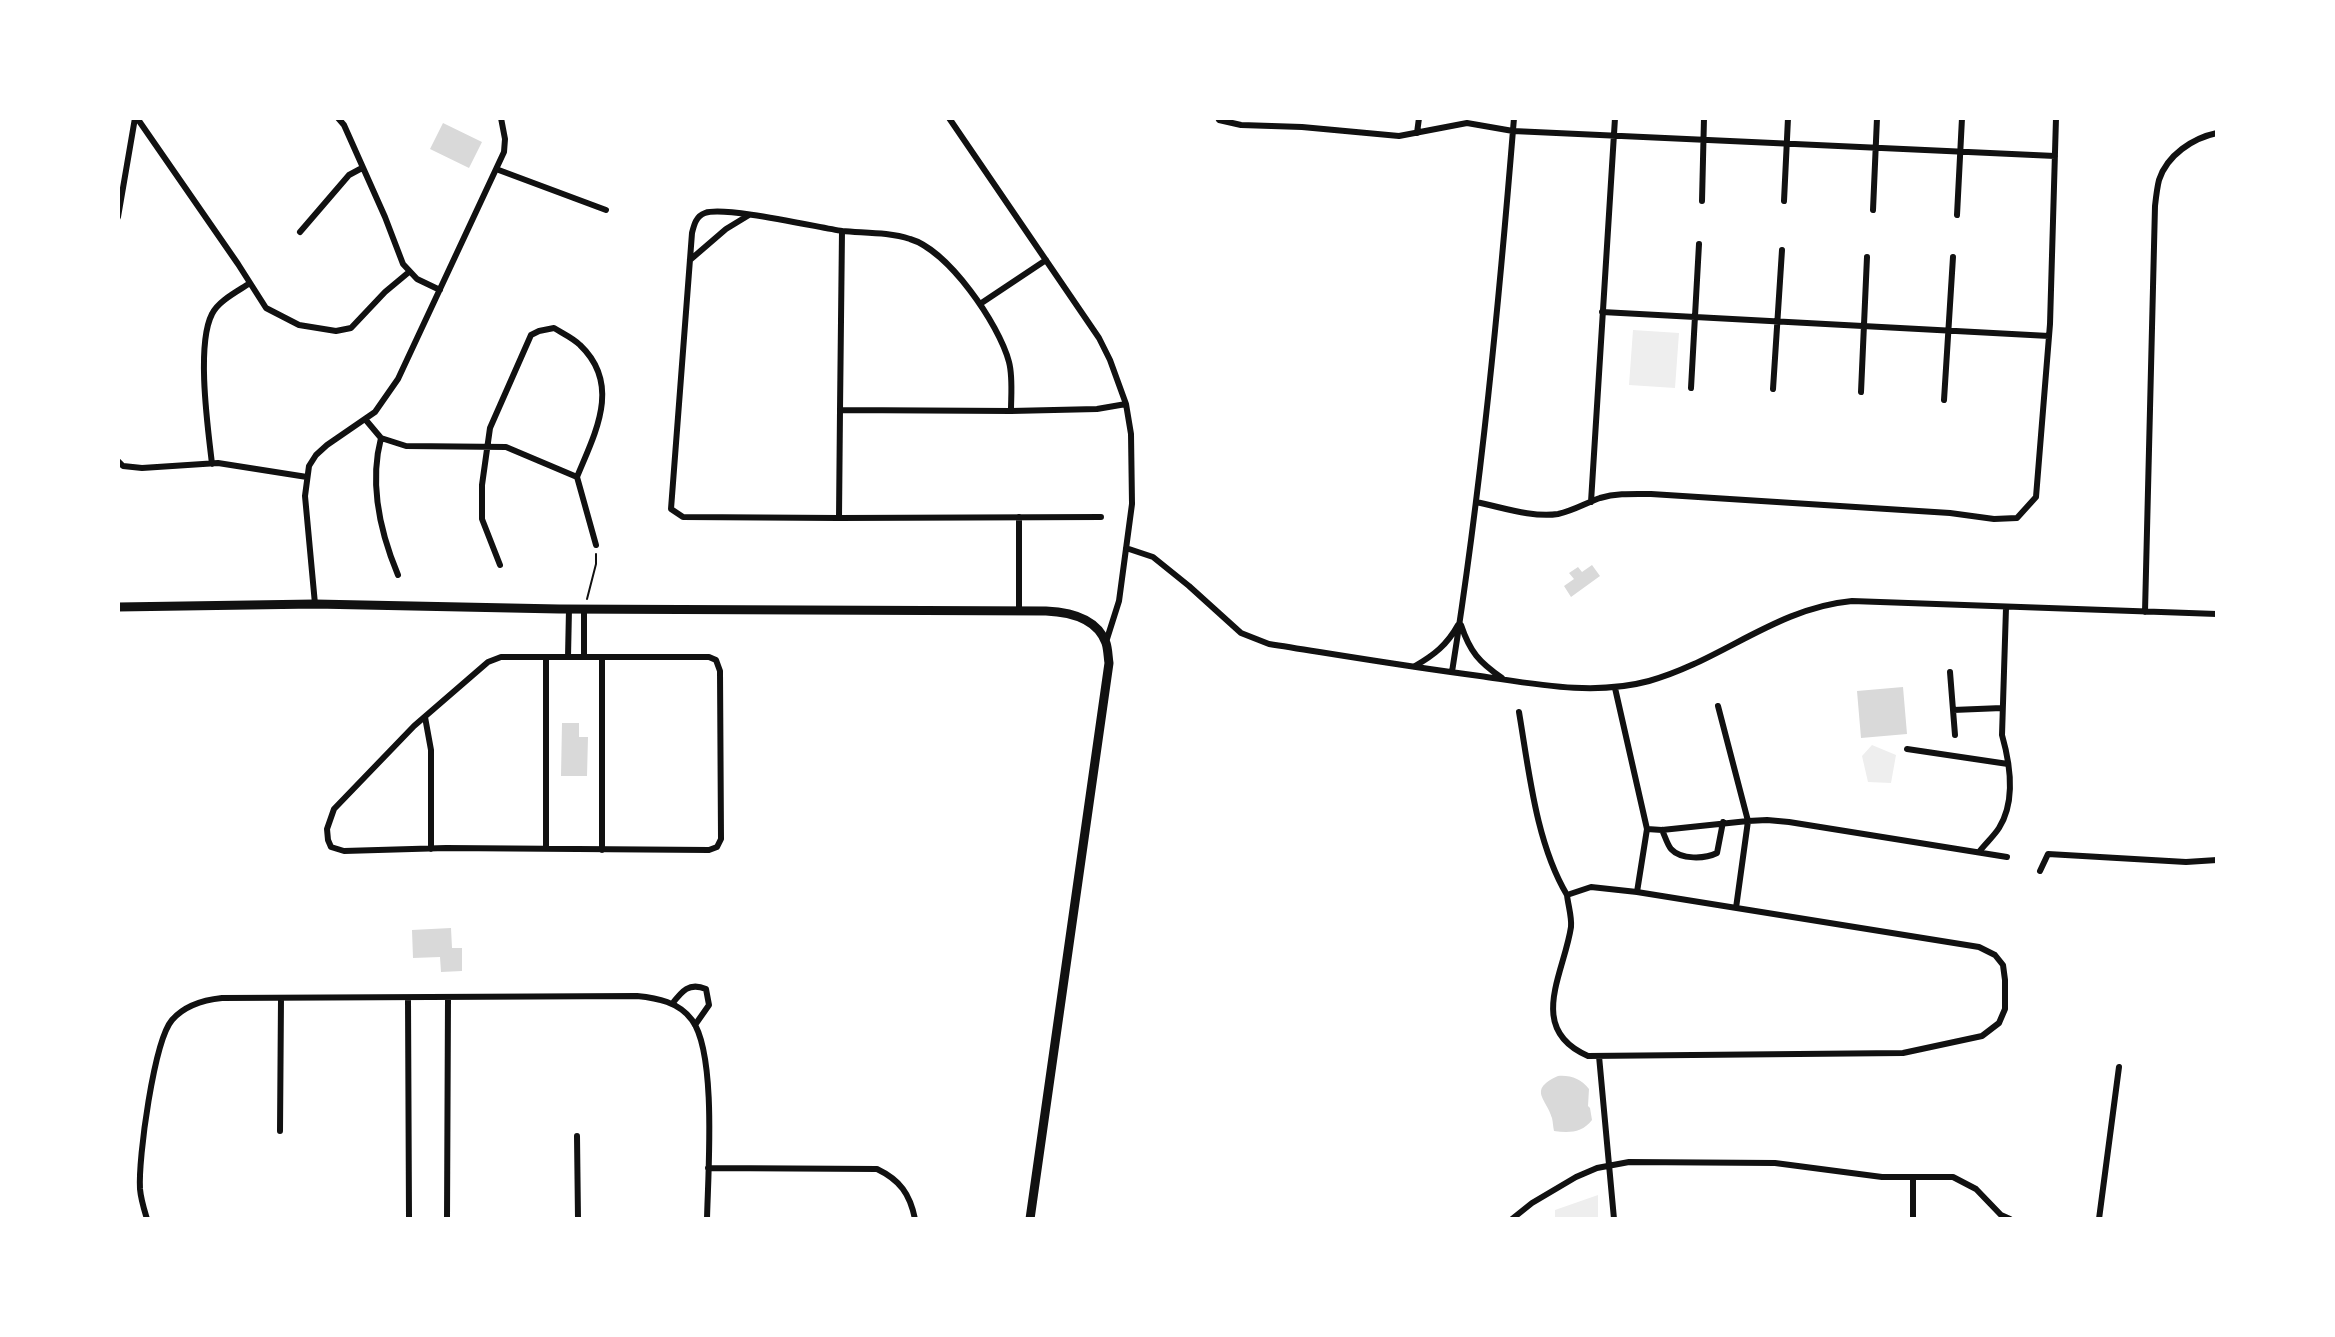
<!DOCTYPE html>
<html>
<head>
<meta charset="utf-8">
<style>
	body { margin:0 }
	#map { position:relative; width:2335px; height:1337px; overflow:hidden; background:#fff; font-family:Lato,sans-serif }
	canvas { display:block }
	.frame { position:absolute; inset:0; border:120px solid #fff; pointer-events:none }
</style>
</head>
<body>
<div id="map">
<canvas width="2335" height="1337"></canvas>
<div class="frame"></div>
</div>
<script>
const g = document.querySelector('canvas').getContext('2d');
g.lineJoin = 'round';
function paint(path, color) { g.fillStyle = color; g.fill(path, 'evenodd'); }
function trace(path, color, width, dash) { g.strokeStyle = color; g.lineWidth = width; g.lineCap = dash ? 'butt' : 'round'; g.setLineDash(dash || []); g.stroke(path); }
const green = new Path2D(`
	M1633 330 1679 333 1675 388 1629 385Z
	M1872 745 1896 755 1891 783 1868 782 1862 756Z
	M1598 1195V1219H1555V1210Z`);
const water = new Path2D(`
	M443 123 482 142 469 168 430 149Z
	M1592 565 1600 576 1571 597 1564 586 1574 579 1569 573 1578 567 1582 572Z
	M1903 687 1907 734 1861 738 1857 691Z
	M562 723H579V737H588L587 776H561Z
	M451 928 452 948H462V971L441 972 440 957 413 958 412 930Z
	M1558 1076C1571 1075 1581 1079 1589 1089L1588 1106 1590 1108 1592 1120C1582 1133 1569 1133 1554 1131 1553 1127 1553 1122 1552 1118 1547 1099 1527 1090 1558 1076Z`);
const path = new Path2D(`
	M587 599 596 564V554`);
const minor = new Path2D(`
	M137 118 238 264 266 308 299 325 336 331 351 328 385 292 409 272
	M338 118 344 125 385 217 403 264 417 279 440 290
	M949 118 1099 338 1110 360 1126 404 1131 434 1132 504 1119 601 1106 642
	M1218 118 1219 120 1241 125 1302 127 1399 136 1467 123 1513 131 2055 156
	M1417 133 1419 118
	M496 169 606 210
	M1702 201 1704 118
	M1784 201 1788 118
	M1873 210 1877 118
	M1957 215 1962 118
	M118 217 135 118
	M300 232 349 175 362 168
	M690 260 726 229 749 215
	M980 304 1046 260
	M1602 312 2049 336
	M1691 388 1699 244
	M1773 389 1782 250
	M1861 392 1867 257
	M1944 400 1953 257
	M840 410 842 231C864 233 889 232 910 239 948 250 999 324 1009 362 1013 377 1011 395 1011 411
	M365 419 381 438C369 484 380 532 398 575
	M381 438 406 446 506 447 577 477
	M118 461 123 466 142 468 218 463 307 477
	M212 464C208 429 196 345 212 314 218 301 238 291 250 283
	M577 477 596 545
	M1476 502C1501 507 1532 518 1558 514 1573 511 1586 503 1600 498 1617 493 1634 494 1651 494L1950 513 1994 519 2017 518 2036 497 2050 324 2056 118
	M1591 502 1615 118
	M1019 517V611
	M1101 517 839 518 840 410 1011 411 1097 409 1126 404
	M839 518 683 517 671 509 692 233C694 225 696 216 705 213 725 206 816 227 842 231
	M1126 548 1153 557 1189 586 1241 633 1269 644C1339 655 1409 667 1480 676 1535 684 1594 696 1649 681 1721 661 1776 608 1852 601L2217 614
	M500 565 482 519V485L490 428 531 335 539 331 554 328C562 333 573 338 580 345 622 385 595 433 577 477
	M315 604 305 496 309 466 316 455 327 445 375 412 398 379 504 152 505 139 501 118
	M2145 612 2155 206C2156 197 2157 188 2159 180 2167 155 2193 138 2217 133
	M1461 625C1470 652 1479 662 1502 678
	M501 657H709L716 660 720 671 721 839 717 847 709 850 446 848 344 851 331 847 328 840 327 829 334 809 414 726 488 662Z
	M568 657 569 609
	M584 657V609
	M602 657V850
	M1415 666C1434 655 1447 645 1458 625
	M1452 672C1481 489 1499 303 1514 118
	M1950 672 1953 710 2002 708
	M1718 706 1748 821 1767 820 1789 822 2007 857
	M1953 710 1955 735
	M1519 712C1529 771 1536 843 1567 895L1591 887 1637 892 1647 829 1615 688
	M425 717 431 750V849
	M1907 749 2008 764
	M1647 829 1662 830 1748 821 1736 908
	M1662 830C1665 836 1667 844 1671 849 1681 860 1705 859 1717 853L1723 822
	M546 849V657
	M1979 852C1985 844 1994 836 1999 828 2016 801 2010 763 2002 735L2006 608
	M2040 871 2048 854 2186 862 2217 860
	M1567 895C1568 905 1572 917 1571 927 1564 974 1526 1029 1588 1056L1903 1053 1982 1036 1999 1023 2005 1009V980L2003 965 1995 955 1979 947 1637 892
	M408 998 409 1219
	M672 1004C682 991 689 982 706 989L709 1005 695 1025
	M1599 1056 1614 1219
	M280 1131 281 998
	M577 1136 578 1219
	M708 1168 877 1169C900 1180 910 1194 915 1219
	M1913 1178V1219
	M147 1219C144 1209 141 1200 140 1189 138 1159 154 1041 172 1020 185 1005 203 1000 222 998L637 996C657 998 679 1002 692 1020 717 1054 708 1173 707 1219
	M447 1219 448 998
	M1512 1219 1532 1203 1576 1177 1597 1168 1629 1162 1775 1163 1882 1177H1953L1976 1189 2001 1215 2010 1219
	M2099 1219 2119 1067`);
const secondary = new Path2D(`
	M118 607 315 604 559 609 1046 611C1069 612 1097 618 1106 643 1108 649 1108 657 1109 663L1030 1219`);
paint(green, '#eee');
paint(water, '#d9d9d9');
trace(path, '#111', 2);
trace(minor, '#111', 6);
trace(secondary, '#111', 9);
</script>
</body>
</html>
